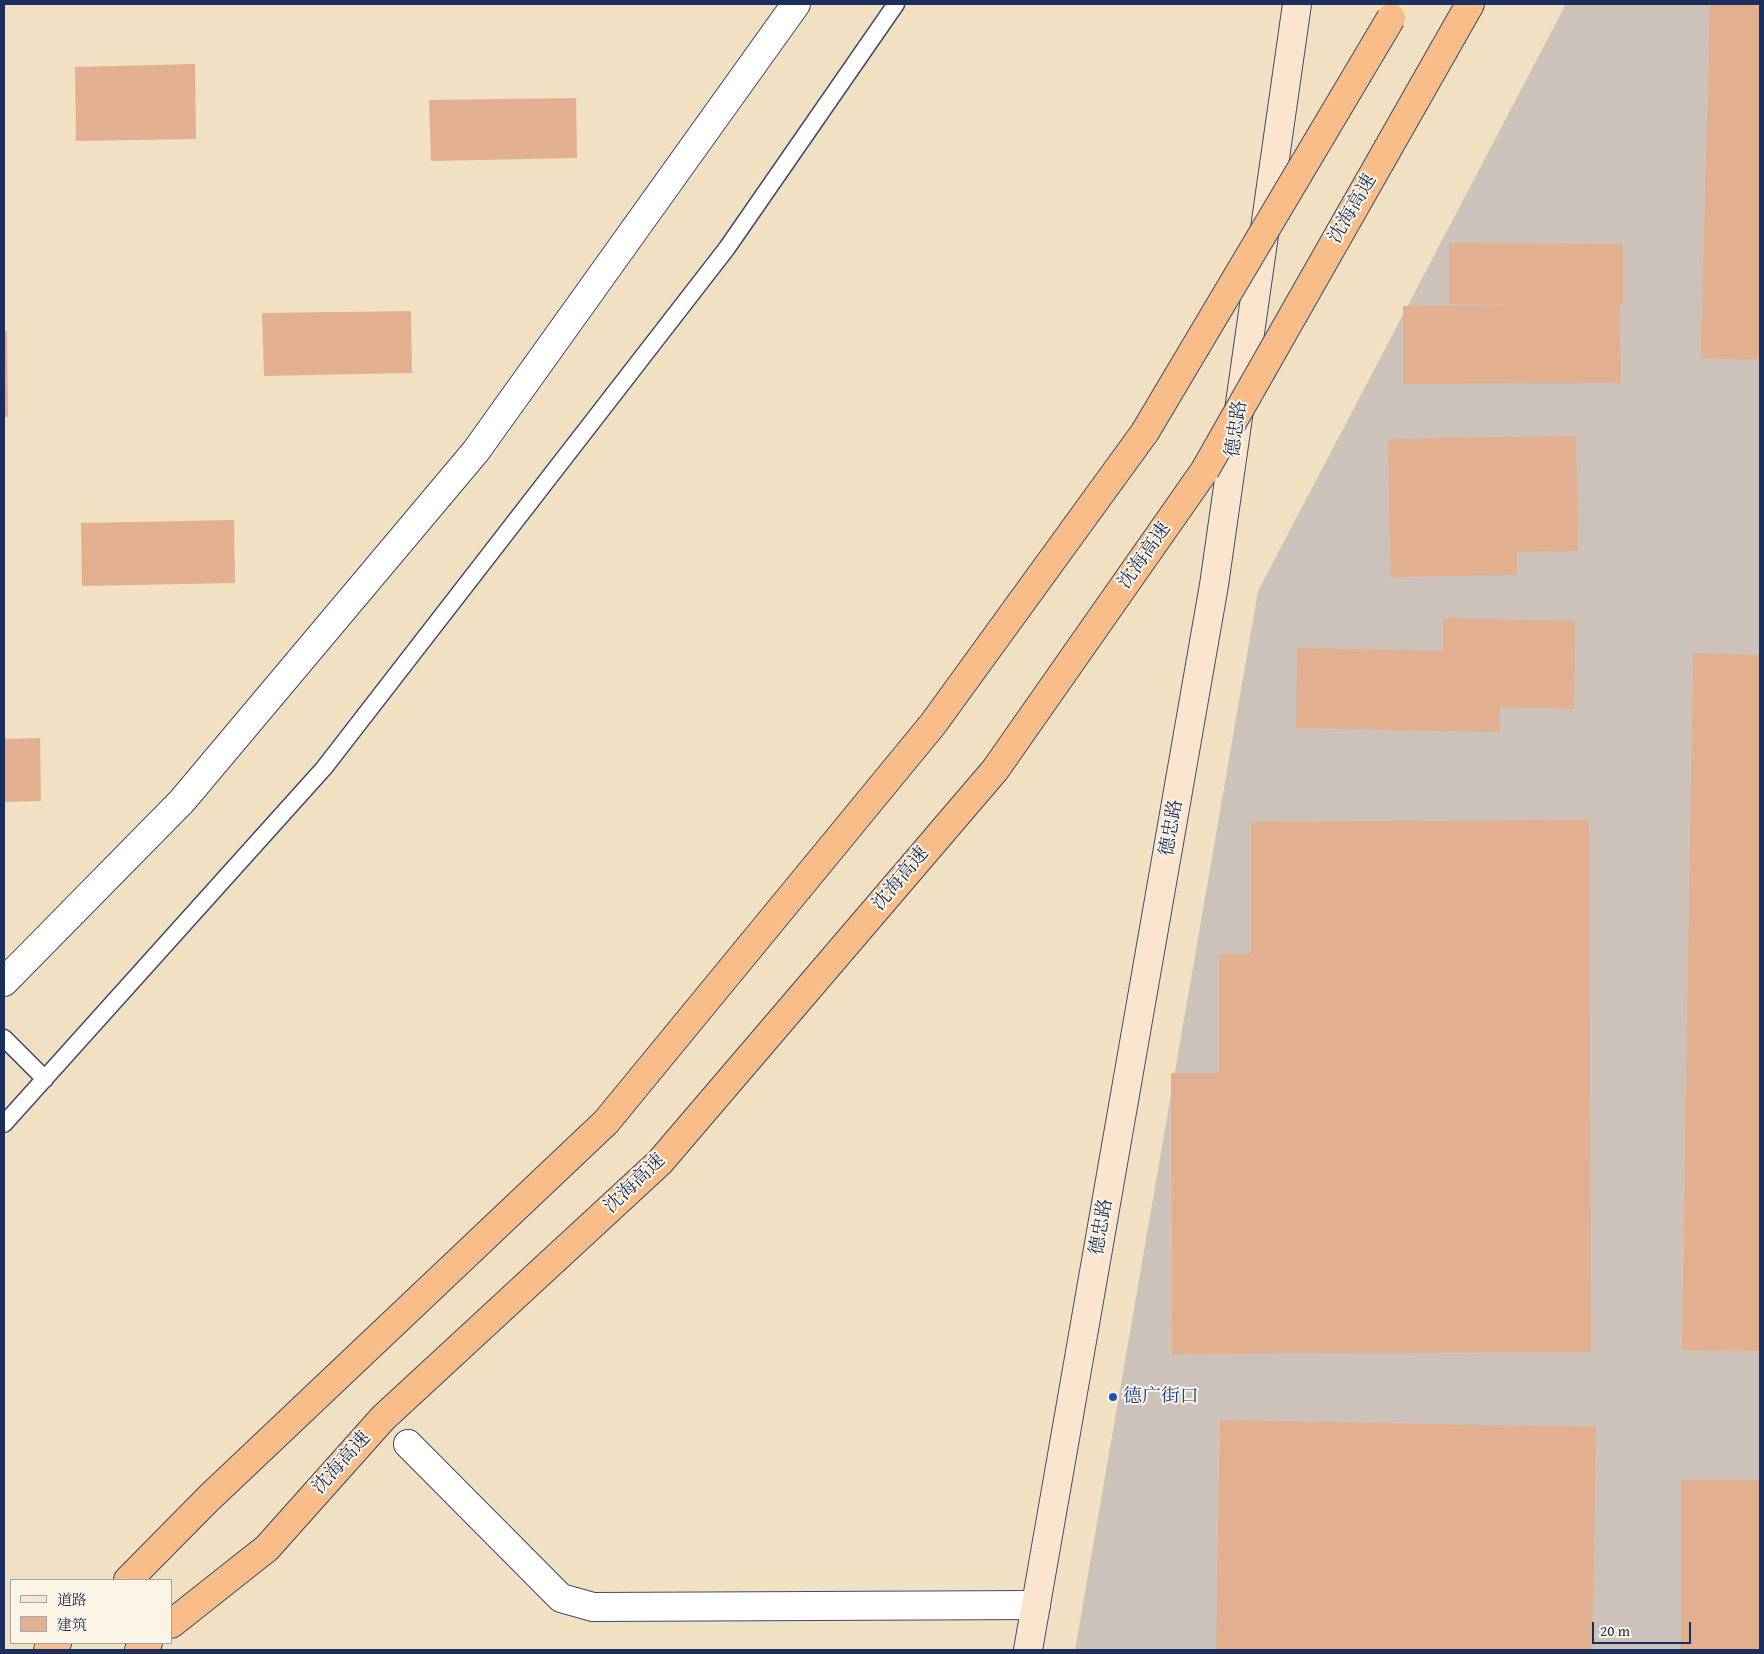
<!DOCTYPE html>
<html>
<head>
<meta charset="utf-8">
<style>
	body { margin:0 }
	#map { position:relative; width:1764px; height:1654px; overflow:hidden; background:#f2e0c2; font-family:"Gentium Book Plus","Noto Serif SC",serif }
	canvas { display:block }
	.frame { position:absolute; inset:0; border:5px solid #1b2f5e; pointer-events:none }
	.legend { position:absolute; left:10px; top:1579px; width:162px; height:65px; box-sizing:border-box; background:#fcf5e5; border:1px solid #a2a6af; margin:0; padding:6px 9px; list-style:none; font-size:15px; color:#1b2f5e }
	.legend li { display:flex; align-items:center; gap:10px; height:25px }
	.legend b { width:25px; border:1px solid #a2a6af }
	.scale { position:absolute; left:1592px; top:1622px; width:99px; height:22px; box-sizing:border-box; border:2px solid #1b2f5e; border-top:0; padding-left:6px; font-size:15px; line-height:18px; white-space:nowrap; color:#1b2f5e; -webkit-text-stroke:4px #fcf5e5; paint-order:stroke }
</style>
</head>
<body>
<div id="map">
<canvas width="1764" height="1654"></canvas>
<div class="frame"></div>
<ul class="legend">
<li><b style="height:6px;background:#fce5cf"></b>道路</li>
<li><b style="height:14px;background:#e2b091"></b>建筑</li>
</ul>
<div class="scale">20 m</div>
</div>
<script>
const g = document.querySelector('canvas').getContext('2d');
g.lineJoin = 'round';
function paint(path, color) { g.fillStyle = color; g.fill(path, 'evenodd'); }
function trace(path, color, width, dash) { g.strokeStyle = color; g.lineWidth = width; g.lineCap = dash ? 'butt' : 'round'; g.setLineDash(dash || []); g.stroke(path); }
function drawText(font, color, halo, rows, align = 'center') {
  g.font = font + ' "Gentium Book Plus","Noto Serif SC",serif'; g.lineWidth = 4; g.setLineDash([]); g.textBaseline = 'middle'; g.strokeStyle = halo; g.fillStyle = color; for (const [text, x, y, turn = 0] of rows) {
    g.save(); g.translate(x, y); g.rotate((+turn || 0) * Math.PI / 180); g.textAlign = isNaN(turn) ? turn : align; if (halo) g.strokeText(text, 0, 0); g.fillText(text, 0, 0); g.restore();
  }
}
const industrial = new Path2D(`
	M1566 4H1760V1650H1075L1258 591Z`);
const building = new Path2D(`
	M1710 4H1760V360L1701 358Z
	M195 64 196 139 76 141 75 67Z
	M576 98 577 158 431 161 429 100Z
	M1449 243 1623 244V305H1620L1621 383 1403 384V306L1535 305 1449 304Z
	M411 311 412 373 264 376 262 313Z
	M4 331H7L8 417H4Z
	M1576 436 1578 551 1517 552V575L1391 577 1388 439Z
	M234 520 235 583 82 586 81 523Z
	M1443 618 1575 621 1574 709 1500 707V732L1296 728 1297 648 1443 651Z
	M1693 653 1760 655V1351L1682 1350Z
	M40 738 41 801 4 802V739Z
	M1589 820 1591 1352 1172 1354 1171 1073H1219V954H1251V822Z
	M1220 1420 1596 1427 1592 1650H1216Z
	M1681 1480H1760V1650H1681Z`);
const lane = new Path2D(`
	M4 1038 45 1079
	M4 1124 324 768 727 248 896 4`);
const street = new Path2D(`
	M4 982 182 801 476 451 796 4
	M408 1444 561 1598 593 1607 1036 1605`);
const secondary = new Path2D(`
	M1028 1650 1214 585 1297 4`);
const highway = new Path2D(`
	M1445 48 1470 4
	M128 1580 209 1498 606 1122 933 724 1145 432
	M171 1624 267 1548 383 1418 660 1162 995 770 1205 470
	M48 1650 57 1643
	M139 1650 148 1643`);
const highwayBridge = new Path2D(`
	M1145 432 1391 18
	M1205 470 1445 48`);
const markers = [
	[1113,1397,5,"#1a4fb4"]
];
const streetNames = [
	["沈海高速",1353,209,-60],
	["德忠路",1237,429,-82],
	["沈海高速",1145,556,-55],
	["德忠路",1172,828,-80],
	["沈海高速",901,879,-50],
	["沈海高速",635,1184,-44],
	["德忠路",1102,1227,-80],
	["沈海高速",342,1463,-48]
];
const transitNames = [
	["德广街口",1123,1397]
];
paint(industrial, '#cdc2b9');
paint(building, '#e2b091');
trace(lane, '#3b4a6d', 19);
trace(street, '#3b4a6d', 30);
trace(secondary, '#3b4a6d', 30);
trace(highway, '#3b4a6d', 30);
trace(lane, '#fff', 16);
trace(street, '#fff', 28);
trace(secondary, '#fce5cf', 28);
trace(highway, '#f8bd88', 28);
trace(highwayBridge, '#3b4a6d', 30, []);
trace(highwayBridge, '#f8bd88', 28);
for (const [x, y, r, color] of markers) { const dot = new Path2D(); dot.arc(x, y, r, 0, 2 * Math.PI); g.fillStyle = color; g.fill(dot); trace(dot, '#fcf5e5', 2); }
drawText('19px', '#1b2f5e', '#fcf5e5', streetNames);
drawText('19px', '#164399', '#fcf5e5', transitNames, 'left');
</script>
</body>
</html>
